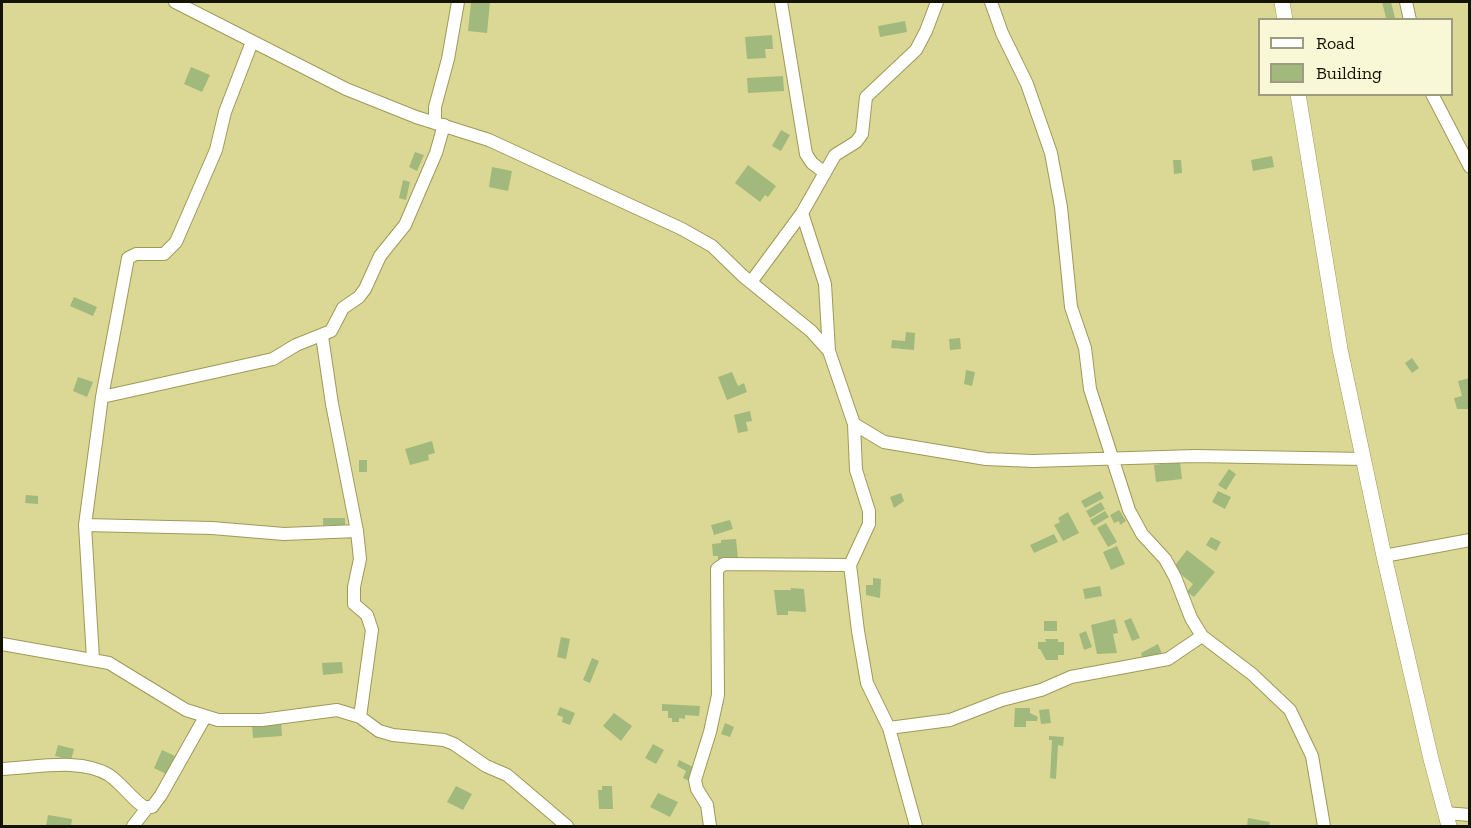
<!DOCTYPE html>
<html>
<head>
<meta charset="utf-8">
<style>
	body { margin:0 }
	#map { position:relative; width:1471px; height:828px; overflow:hidden; background:#dbd895; font-family:"Zilla Slab",serif }
	canvas { display:block }
	.frame { position:absolute; inset:0; border:3px solid #151300; pointer-events:none }
	.legend { position:absolute; left:1258px; top:18px; width:195px; height:78px; box-sizing:border-box; background:#f8f7d6; border:2px solid #9d9c80; margin:0; padding:8px 10px; list-style:none; font-size:18px; color:#151300 }
	.legend li { display:flex; align-items:center; gap:12px; height:30px }
	.legend b { width:30px; border:2px solid #9d9c80 }
</style>
</head>
<body>
<div id="map">
<canvas width="1471" height="828"></canvas>
<div class="frame"></div>
<ul class="legend">
<li><b style="height:8px;background:#fff"></b>Road</li>
<li><b style="height:16px;background:#a1b97d"></b>Building</li>
</ul>
</div>
<script>
const g = document.querySelector('canvas').getContext('2d');
g.lineJoin = 'round';
function paint(path, color) { g.fillStyle = color; g.fill(path, 'evenodd'); }
function trace(path, color, width, dash) { g.strokeStyle = color; g.lineWidth = width; g.lineCap = dash ? 'butt' : 'round'; g.setLineDash(dash || []); g.stroke(path); }
const building = new Path2D(`
	M471 2H490L487 33 468 31Z
	M1382 2H1391L1395 18H1386Z
	M905 21 907 32 880 37 878 26Z
	M772 35 773 49H765L766 58 747 59 745 37Z
	M191 67 210 75 202 92 184 84Z
	M783 76 784 91 748 93 747 78Z
	M781 130 790 135 781 151 772 146Z
	M415 152 424 155 417 171 409 167Z
	M1272 156 1274 167 1253 171 1251 160Z
	M1173 160H1181L1182 173 1174 174Z
	M748 165 776 186 768 197 765 195 760 202 735 183Z
	M492 167 512 171 508 191 489 187Z
	M403 180 410 182 406 200 399 198Z
	M74 297 97 307 93 316 70 306Z
	M906 332 915 333 914 350 891 348 892 340 905 341Z
	M960 338 961 349 950 350 949 339Z
	M1412 358 1419 368 1412 373 1405 363Z
	M966 370 975 372 972 386 964 384Z
	M732 372 738 386 744 383 747 392 727 400 718 377Z
	M78 377 93 382 87 397 73 391Z
	M1470 378V409H1457L1454 398 1462 396 1458 381Z
	M750 411 752 421 746 422 748 431 738 433 734 415Z
	M432 441 435 453 428 455 429 460 410 465 405 449Z
	M359 460H367V472H359Z
	M1180 462 1182 479 1156 482 1154 465Z
	M1229 469 1236 474 1226 490 1218 485Z
	M1100 491 1104 498 1085 508 1081 501Z
	M1218 491 1231 497 1225 509 1212 502Z
	M901 493 904 501 894 508 890 497Z
	M26 495 38 496V504L25 503Z
	M1101 502 1105 509 1090 518 1086 511Z
	M1119 510 1126 521 1120 525 1119 521 1114 523 1110 515Z
	M1105 511 1109 517 1094 526 1090 520Z
	M1068 512 1079 533 1063 541 1054 525 1060 522 1058 518Z
	M323 518H345V525H323Z
	M730 520 733 529 714 535 711 525Z
	M1106 523 1117 542 1108 547 1097 528Z
	M1054 534 1058 542 1034 553 1030 545Z
	M1211 537 1221 542 1216 551 1206 545Z
	M736 539 738 558 718 559V556H713L712 544 721 543V540Z
	M1117 546 1125 564 1111 570 1103 552Z
	M1187 550 1215 572 1194 597 1187 592 1193 584 1173 568Z
	M873 578 881 579 880 598 866 595V585H873Z
	M1100 586 1102 596 1085 599 1083 589Z
	M791 588 804 589 806 612 788 611V615H777L774 590H791Z
	M1131 618 1140 638 1132 641 1124 621Z
	M1115 619 1118 633 1113 634 1117 653 1097 654 1091 625Z
	M1044 621H1057V631H1044Z
	M1086 631 1092 647 1084 650 1079 634Z
	M561 637 570 639 566 659 557 657Z
	M1045 639H1058V642H1064V655H1058V660H1046L1040 649H1038V642H1046Z
	M1158 644 1162 654 1143 660 1141 653Z
	M592 658 599 661 590 683 583 680Z
	M342 662 343 673 323 675 322 663Z
	M662 704 700 706 699 716 685 715V719L679 718V722H672V718H668V711H662Z
	M560 707 575 713 570 725 562 722 563 717 557 715Z
	M1015 708H1030V713L1038 717 1037 721H1026V727H1014Z
	M1049 709 1051 723 1041 724 1039 710Z
	M614 713 632 726 621 741 603 726Z
	M281 722 282 736 253 738 252 724Z
	M725 723 734 727 730 737 721 734Z
	M1049 736 1064 737 1063 746 1058 745 1056 779 1050 778 1052 740H1049Z
	M653 744 664 750 656 764 645 758Z
	M58 745 74 749 71 760 55 756Z
	M162 750 175 756 166 774 154 768Z
	M679 760 697 769 691 782 683 778 686 771 677 766Z
	M456 786 472 794 463 810 447 802Z
	M602 786H612L613 809H599L598 790H602Z
	M658 793 678 802 670 817 650 807Z
	M48 815 72 819 71 826H46Z
	M1248 818 1270 822 1269 826H1247Z`);
const minor = new Path2D(`
	M175 2 346 89 416 117 489 140 682 229 712 246 743 276 811 331 829 351 854 424 884 442 986 459 1033 461 1195 456 1364 459
	M781 2 806 154 812 163 825 173
	M991 2 1002 33 1027 84 1051 153 1061 207 1071 307 1085 348 1090 389 1129 510 1142 534 1165 559 1175 577 1191 618 1202 636 1252 674 1290 710 1312 756 1324 826
	M1406 2 1410 20
	M1432 94 1470 167
	M435 123V107L448 59 458 2
	M802 213 825 284 829 351
	M751 282 802 213 835 155 856 142 862 134 866 97 916 50 926 31 937 2
	M322 336 332 404 357 531 360 559 354 587V604L367 615 372 630 360 717
	M102 397 273 359 296 345 331 331 343 308 359 297 365 289 380 256 405 225 436 153 444 125
	M854 424 856 470 869 511V524L850 565 858 631 867 683 889 728 916 826
	M85 525 212 528 284 534 357 531
	M1384 556 1470 540
	M2 644 109 663 186 710 218 720H262L337 710 360 717 379 731 393 735 444 740 454 744 486 766 507 775 567 826
	M93 659 85 525 102 397 128 258 136 254H164L176 242 216 150 225 112 252 42
	M889 728 950 720 1002 700 1041 690 1071 677 1168 659 1202 636
	M2 769C34 768 80 757 109 775 122 784 131 798 144 807H152L161 795 205 717
	M1445 813 1470 815
	M133 826 147 808
	M710 826 707 805 697 789 695 780 710 732 718 695 717 569 724 564 850 565`);
const tertiary = new Path2D(`
	M1282 2 1285 20
	M1298 94 1340 349 1384 556 1431 759 1449 826`);
paint(building, '#a1b97d');
trace(minor, '#9d9a59', 14);
trace(tertiary, '#9d9a59', 16);
trace(minor, '#fff', 12);
trace(tertiary, '#fff', 15);
</script>
</body>
</html>
